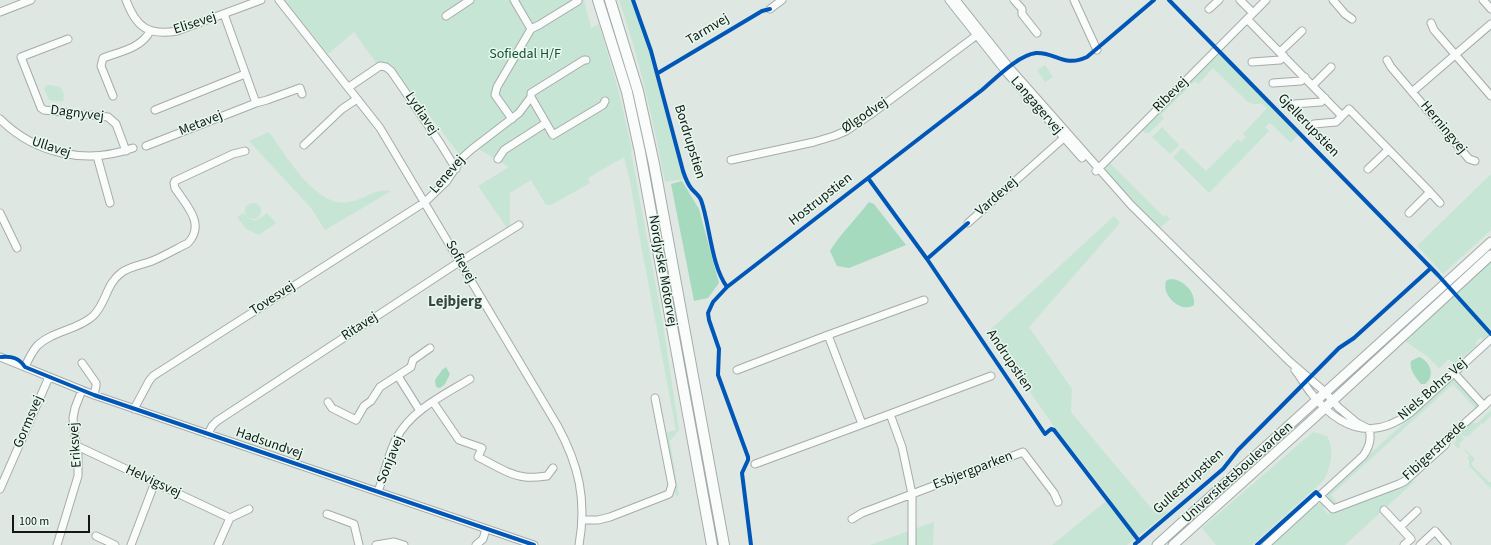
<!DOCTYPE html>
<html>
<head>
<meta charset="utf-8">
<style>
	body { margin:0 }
	#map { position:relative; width:1491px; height:545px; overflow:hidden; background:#dee7e2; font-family:"Source Sans 3",sans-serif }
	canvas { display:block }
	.scale { position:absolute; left:12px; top:515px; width:78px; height:18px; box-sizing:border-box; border:2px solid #121815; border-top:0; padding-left:5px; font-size:12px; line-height:14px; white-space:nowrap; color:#121815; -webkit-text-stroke:3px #e7f9ef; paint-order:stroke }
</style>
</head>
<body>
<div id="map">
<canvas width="1491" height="545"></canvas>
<div class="scale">100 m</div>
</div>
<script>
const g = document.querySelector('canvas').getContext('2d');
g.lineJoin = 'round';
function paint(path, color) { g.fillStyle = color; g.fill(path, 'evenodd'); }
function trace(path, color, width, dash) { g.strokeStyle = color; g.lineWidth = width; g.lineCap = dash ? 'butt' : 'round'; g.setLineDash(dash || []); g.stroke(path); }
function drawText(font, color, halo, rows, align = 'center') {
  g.font = font + ' "Source Sans 3",sans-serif'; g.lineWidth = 3; g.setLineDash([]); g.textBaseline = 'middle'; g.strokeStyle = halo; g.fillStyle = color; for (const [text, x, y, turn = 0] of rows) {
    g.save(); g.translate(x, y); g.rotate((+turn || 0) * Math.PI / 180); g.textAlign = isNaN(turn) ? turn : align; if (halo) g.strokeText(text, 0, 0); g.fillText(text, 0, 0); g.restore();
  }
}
const green = new Path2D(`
	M285 0H584L591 28 599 24 619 93 632 150 631 152 663 324 679 430 670 441 679 495 676 496 664 433 676 430 641 245 630 181 624 157 588 178 590 183 551 205H546L531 180 510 193V225L507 228 478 186 509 167 472 145 460 155 389 63H376L354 32 328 54Z
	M619 0H631L646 39 685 179 665 182C653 120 640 60 619 0Z
	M1216 53H1219L1298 135 1291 143 1270 123 1265 127 1269 131 1209 193 1173 157 1182 148 1206 171 1238 139 1241 142 1246 137 1243 134 1267 108 1261 103C1258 105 1251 104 1248 102L1213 68 1198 84 1195 81 1161 115 1164 118 1149 133H1145L1141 129Z
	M1045 65 1053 77 1045 82 1037 70Z
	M47 85H50L60 87 64 94 63 102 49 100 44 89Z
	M1162 127 1179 145 1170 154 1152 137Z
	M269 132C286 155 317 210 350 202 366 199 374 188 391 191L325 230 311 208 249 141Z
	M1136 134 1137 135 1110 163 1164 217 1166 215 1170 219 1161 227H1157L1113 182 1105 170 1108 163Z
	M1491 174V230L1443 274 1417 246Z
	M245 211a8 8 0 1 1 16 0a8 8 0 1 1-16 0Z
	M244 213C252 224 258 221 267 213L276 223 259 235 246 229 237 217Z
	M1114 216 1120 223 1029 327 1072 389 1071 412 1152 509 1168 512 1127 545H1052L1110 498 1055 428 988 332Z
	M1491 262V333L1483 340 1481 337 1475 343 1477 345 1454 365 1449 359 1439 368 1428 357 1405 341Z
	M1453 379 1457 380 1478 403 1477 410 1453 384 1331 495 1337 503 1333 504 1326 499 1327 493 1450 381Z
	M1491 410V416L1483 424 1479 421 1481 424 1467 437 1461 435 1464 439 1459 444 1460 446 1459 449 1453 443 1456 441V437L1471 423H1477Z
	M1313 432 1327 436C1335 451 1331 465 1324 480L1252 545H1216L1202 528Z
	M1465 449 1475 459 1471 464 1489 482H1491V489L1469 466V460L1467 458 1470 456 1464 450Z
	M1416 480 1345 545H1271L1316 504 1322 503 1325 506 1323 509 1328 514Z
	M934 522 933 545H870Z`);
const water = new Path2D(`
	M682 181 699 209 719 283 708 298 694 301 671 184Z
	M869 202 874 204 906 245 849 268 837 266 830 251C841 233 856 219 869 202Z
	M1170 279C1183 279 1196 292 1194 305 1181 314 1161 295 1166 281Z
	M1419 357C1430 361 1436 376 1425 384H1421C1415 377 1409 369 1411 361Z
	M446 367 450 374 445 384 440 388 436 387 435 380 442 370Z`);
const minor = new Path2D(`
	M126 0C136 27 148 36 177 31L261 0
	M279 0 380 128 557 425C579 465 587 500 579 545
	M514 0 531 29
	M949 0 1006 72 1082 158
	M956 0 1010 68 1131 205 1289 361 1325 392 1338 407 1357 423 1369 429
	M1014 0 1022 9V14L1037 33
	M1074 0 1097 50
	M1240 0 1253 13
	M1333 0 1345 14 1352 19
	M1483 0 1491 9
	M770 9 782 0
	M1209 9 1219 0
	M0 12 31 0
	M446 16 470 0
	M1247 19 1342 116 1349 109 1430 192 1409 213
	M1431 23 1434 30 1491 96
	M68 39 21 57 41 108 44 110 108 117 116 124 126 151
	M1280 52 1302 31
	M586 60H584L531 93V97L553 135 603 105 605 101
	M1387 60 1391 67 1469 159 1475 161
	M1252 62 1280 60 1284 56
	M1273 83 1301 81 1305 77
	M1313 85 1331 67
	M349 87 380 66 386 67 391 71 402 87 440 143 456 169
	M1412 92 1491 24
	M113 96 101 66 103 58C119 52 142 48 150 31
	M256 103 267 100 300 88 302 94
	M1294 104 1321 102 1325 98
	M155 110 245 74
	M0 119C35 154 86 165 133 148
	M512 119 495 95 497 87 531 29 539 25 578 1
	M1314 124 1336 122 1342 116
	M304 145 342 109 357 99
	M146 146 256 103 224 14
	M97 156 110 203
	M498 159 504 150 546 123
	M731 160 814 142 834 136 846 131 874 112 981 32
	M1368 169 1388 150
	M1096 171 1266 0
	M1430 192 1440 203
	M0 213 17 248
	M968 223 1066 136
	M0 357 94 395 534 545
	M82 363 96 383V386L94 395
	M25 367C28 360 32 352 37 346 52 331 78 330 93 316 106 304 106 284 121 273 130 266 142 265 152 261 164 256 176 249 188 243 206 224 186 205 175 188L174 183 175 181 233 154 245 151
	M737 370 828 335
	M1295 370C1301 377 1305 386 1311 393 1339 428 1371 442 1410 413L1491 339
	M398 376 420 411
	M328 402 332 408 356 420 364 406 371 401 380 387 411 367 413 360 430 348
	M433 402 459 440 482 448 478 457C493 464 508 475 525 477 532 478 540 477 547 476L553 468
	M1484 406 1491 399
	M134 409 149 381 153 376 425 202 446 182 463 157 472 149 519 113 531 97
	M862 424 828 335 924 300
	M208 434 212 426 217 421 456 264 519 225
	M77 446 230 518
	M755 464 890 414
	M0 489 49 377
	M378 492C384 475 388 455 396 439 411 410 444 395 470 379
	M1320 496 1333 509 1399 484 1405 481 1445 445 1448 438 1484 406 1454 373
	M1384 510 1411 539 1404 545
	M327 514 354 524 359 545
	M852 519 862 513 1023 452 1054 493 1058 502
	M582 520H598L610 517 669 494 672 485 655 398
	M1400 527 1417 511
	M96 536 115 545
	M57 545 78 476V455L74 429 73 418 75 408 82 390
	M131 545 155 482
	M218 545 230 518 249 509
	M376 545 394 542 404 545
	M476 545 483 539 486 529
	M912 545V494L902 447 890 414 991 376
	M1266 545 1363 456C1369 448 1372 439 1369 429
	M1420 545 1435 531 1447 545`);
const major = new Path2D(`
	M1157 545 1491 242
	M1173 545 1314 418 1491 255`);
const highway = new Path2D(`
	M598 0 627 92 640 152 712 545
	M610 0 638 91 654 164 724 545`);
const cycleway = new Path2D(`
	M633 0 651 51 683 171C685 177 687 183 691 188 694 192 699 195 701 200 710 225 711 265 727 287
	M1169 0 1438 275 1491 334
	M658 73 762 11 770 9
	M868 178 927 259 1045 434 1051 429 1054 430 1139 541
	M927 259 968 223
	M1 357C12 356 19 358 25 367L94 395 534 545
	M1135 544 1223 469 1238 450 1339 348 1354 338 1431 268
	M751 545 742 473 748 460V457L718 375 719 349 709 320 708 313 713 302 727 287 982 90C995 79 1018 55 1036 53 1056 52 1064 68 1087 57L1154 0
	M1257 545 1316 492 1320 496`);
const streetNames = [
	["Elisevej",195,24,-18],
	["Tarmvej",708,30,-31],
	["Ribevej",1171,95,-45],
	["Langagervej",1036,106,49],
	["Dagnyvej",77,114,7],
	["Lydiavej",421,114,56],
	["Ølgodvej",865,116,-34],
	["Metavej",201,124,-22],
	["Gjellerupstien",1308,126,46],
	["Herningvej",1443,128,50],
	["Bordrupstien",689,142,73],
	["Ullavej",51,148,18],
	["Lenevej",448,175,-49],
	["Vardevej",997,197,-42],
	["Hostrupstien",821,200,-38],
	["Sofievej",460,262,60],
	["Nordjyske Motorvej",662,271,80],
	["Tovesvej",273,299,-33],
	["Ritavej",360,327,-33],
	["Andrupstien",1009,361,56],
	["Niels Bohrs Vej",1433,390,-41],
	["Gormsvej",29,422,-67],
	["Hadsundvej",269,444,19],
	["Eriksvej",76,445,-94],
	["Fibigerstræde",1435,451,-43],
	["Sonjavej",391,460,-68],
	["Esbjergparken",973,471,-21],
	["Universitetsboulevarden",1238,473,-42],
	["Helvigsvej",153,482,25],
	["Gullestrupstien",1189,482,-42]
];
const parkNames = [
	["Sofiedal H/F",525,55]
];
const neighbourhoodNames = [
	["Lejbjerg",455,303]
];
paint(green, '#c7e5d5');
paint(water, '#a5dabf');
trace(minor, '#a5aca8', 9);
trace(major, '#a5aca8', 11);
trace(highway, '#a5aca8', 12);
trace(minor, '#fafbfb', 7);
trace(major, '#fafbfb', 9);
trace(highway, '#fafbfb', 10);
trace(cycleway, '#0057b8', 4);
drawText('14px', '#121815', '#e7f9ef', streetNames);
drawText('14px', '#184f37', '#e7f9ef', parkNames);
drawText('bold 15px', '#38463f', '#e7f9ef', neighbourhoodNames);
</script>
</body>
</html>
